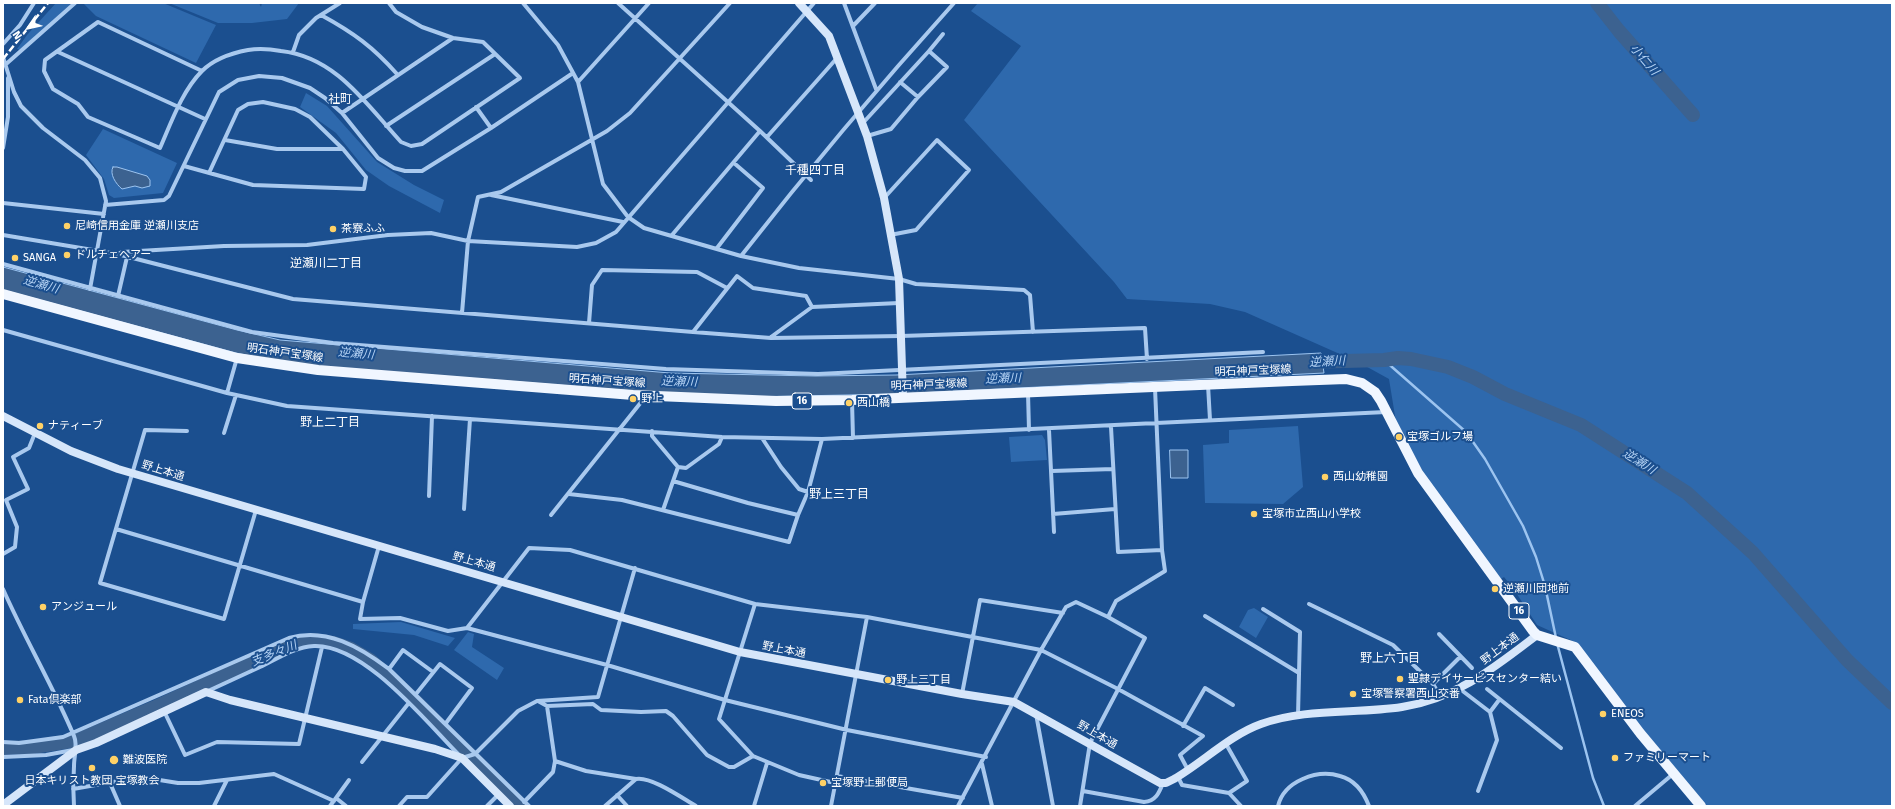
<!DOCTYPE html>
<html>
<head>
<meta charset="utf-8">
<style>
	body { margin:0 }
	#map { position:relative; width:1895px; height:809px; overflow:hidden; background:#1b4f8f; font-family:"Fira Sans",sans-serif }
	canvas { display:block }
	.frame { position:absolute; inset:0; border:4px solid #fff; pointer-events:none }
	.north { position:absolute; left:8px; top:8px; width:40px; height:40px; -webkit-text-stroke:3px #1b4f8f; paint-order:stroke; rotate:236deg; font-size:11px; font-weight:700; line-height:16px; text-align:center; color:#fff }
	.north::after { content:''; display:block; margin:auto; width:14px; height:18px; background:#fff; clip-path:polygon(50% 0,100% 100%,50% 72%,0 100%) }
</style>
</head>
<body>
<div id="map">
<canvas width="1895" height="809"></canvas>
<div class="frame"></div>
<div class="north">N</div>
</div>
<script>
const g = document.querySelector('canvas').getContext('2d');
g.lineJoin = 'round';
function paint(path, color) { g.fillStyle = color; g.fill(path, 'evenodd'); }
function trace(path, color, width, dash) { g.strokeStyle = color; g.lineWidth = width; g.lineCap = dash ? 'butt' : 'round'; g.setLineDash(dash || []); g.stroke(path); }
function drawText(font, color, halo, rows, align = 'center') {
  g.font = font + ' "Fira Sans","Noto Sans JP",sans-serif'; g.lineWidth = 4; g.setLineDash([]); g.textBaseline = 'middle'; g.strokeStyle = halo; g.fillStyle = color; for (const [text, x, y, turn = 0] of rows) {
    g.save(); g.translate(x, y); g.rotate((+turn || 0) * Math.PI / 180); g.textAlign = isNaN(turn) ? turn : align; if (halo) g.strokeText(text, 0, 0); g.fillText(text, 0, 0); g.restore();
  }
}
const green = new Path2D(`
	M56 3H72L20 50 17 49 27 35Z
	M83 3H163L216 25 196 63 96 16Z
	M169 3H259L261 7 262 3H299L287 19 252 23H218Z
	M978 3H1892V806H1707L1635 720 1575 642 1537 625 1513 588 1504 577 1501 579 1430 485 1396 422 1389 379 1360 363 1245 312 1210 304 1127 299 1114 282 964 120 1021 46 971 11Z
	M306 93 327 106 377 162 414 185 444 200 440 213 389 186 366 170 336 133 300 107Z
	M103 129 177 163 163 193 114 198 109 195 104 179 86 155Z
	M1298 426 1303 487 1283 504 1205 503 1203 445 1229 443V430Z
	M1042 435 1045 440 1047 460 1011 462 1009 437Z
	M1254 608 1268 617 1256 638 1239 627 1248 610Z
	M401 622 455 638 448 646 414 635 353 629V624Z
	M468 632 474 634 472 647 504 668 497 680 454 650Z`);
const water = new Path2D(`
	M113 167H117L147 176 150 180V186L142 188 135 186 122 189C116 184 109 174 113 167Z
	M3 267 237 330 280 340 670 373 815 376 896 375 1321 353 1324 373 896 394 746 397 648 392 325 367 275 361 236 353 3 290Z
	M1170 450H1188V478H1171Z`);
const stream = new Path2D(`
	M1384 360 1466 432 1485 459 1523 526 1536 557 1545 586 1556 638
	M1557 643 1593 778 1604 806`);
const river = new Path2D(`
	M1597 3 1619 31 1693 115
	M1305 362 1384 360 1398 358 1411 359 1448 367 1473 377 1505 394 1581 425 1687 493 1753 553 1847 660 1892 703
	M3 748 33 747 78 740 153 708 286 647 311 640 333 643 351 649 370 660 406 692 522 806`);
const street = new Path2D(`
	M523 3 558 45 578 82 603 184 628 217 644 228 741 256 799 268 899 279 916 284 1024 290 1030 295 1033 332
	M618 3 760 131 811 180
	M844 3 876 89
	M321 15C354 33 373 47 397 74
	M853 26 875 3
	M3 44 20 25 34 3
	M929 51 943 34
	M58 52 205 119
	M293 52 299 35 316 18 340 3
	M3 57 14 92 21 106 43 128 85 160 100 178 106 201 90 289
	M5 65 75 3
	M202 71 98 22 45 60 44 71 53 89 78 104 88 117 160 148C171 123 182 91 202 71 214 59 232 53 248 50 260 48 270 49 281 51 336 57 366 104 401 142L411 146 422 144 520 78 483 42 453 38 422 27 396 12 389 3
	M578 82 649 3
	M476 107 491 128
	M342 113 453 38
	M862 124 929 51 947 67 918 97
	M386 126 495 54
	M867 136 891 129 918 97 900 82
	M767 137 837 58
	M225 140 277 149H343
	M3 148 8 117V78
	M184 166 253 185 364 189 366 177 343 149 310 117 295 109 263 102 248 104 238 110 209 173
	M491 195 623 222
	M885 197 937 140 969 170 916 230 890 235
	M3 203 104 214
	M105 205 164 200 169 196 219 92 238 80 259 76 282 78 310 88 325 98 342 113 378 158 394 168 405 171H422L491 128 573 73
	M3 235 117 254 293 299 693 332 771 338 901 336 1145 328 1147 359
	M672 235 760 131
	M717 248 763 188 734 163
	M117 254 122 252 224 246 307 245 388 235 431 233 468 241 577 247 596 243 616 232 814 3
	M741 256C809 169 880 85 954 3
	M3 264 252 332 333 343 666 369 818 374 1263 352
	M118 296 127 257
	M462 313 468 241 478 197 501 192 607 131 630 113 730 3
	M589 323 592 285 602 270 697 272 727 288
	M3 330 227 393 287 406 722 437 822 439 1386 412
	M693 332 737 276 753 288 806 296 812 307 899 303
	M771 337 812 307
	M1208 385 1210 420
	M227 393 237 358
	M1028 393 1029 430
	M852 401 853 438
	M1111 427 1118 552 1162 550
	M1049 430 1054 532
	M187 431 145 430 100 583 224 619 256 510
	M652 431V436L678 467 686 468 719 444 722 437
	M224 433 236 395
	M762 438 781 467 799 489 808 492
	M1052 471 1113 469
	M673 481 748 503 798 515
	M569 494 622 500 789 542 798 515 808 492 822 439
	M429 496 432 416
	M464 509 470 419
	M663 510 678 467
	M1053 514 1115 509
	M551 515 646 396
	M116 529 363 602 360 619 400 618 448 631 467 628 607 665 725 700 847 730 986 757
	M3 554 15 547 17 527 6 500 28 489 13 457 29 448 35 433
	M3 589C25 639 53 686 74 736 78 745 74 756 74 766 73 779 73 793 74 806
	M363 602 379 546
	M755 604 719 719 753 756 799 775 835 783
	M1309 604 1393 645 1433 684 1441 697
	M1263 609 1300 632 1298 716
	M1205 616 1299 673
	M467 628 529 548 570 550 755 604 867 617 1041 650 1118 689 1203 736 1180 755 1188 770
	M1439 634 1472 668
	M389 669 403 650 433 672
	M1433 684 1460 657
	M1460 689 1490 712 1497 740 1478 791
	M1487 689 1561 748
	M208 691C225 683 243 675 260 667 277 659 294 647 314 646 364 644 426 722 459 755
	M416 694 440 664 472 688 446 723
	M962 694 980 600 1063 613
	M538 701 547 706 593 704 601 710 641 712 666 711 673 716 707 755 729 767H734L753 756
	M164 711 185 755 217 742 299 744 322 647
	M1490 712 1499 700
	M1036 714 1053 806
	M1183 726 1205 688 1233 705
	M3 742 19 743 63 737 289 638C326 627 360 647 389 669L529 806
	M1226 744 1247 781 1229 793
	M3 757 46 755 73 750
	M555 761 586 771 636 779
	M362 762 408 704
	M982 764 992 806
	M837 776 963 798
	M1178 777 1182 785 1229 793 1241 806
	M110 783 120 806
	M73 789 141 777 178 783H199L274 774 334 801
	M1083 791 1144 802C1156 801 1159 793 1163 783
	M617 795 627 806
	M336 798 349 780
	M524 802 553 772 555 761 547 706
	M214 806 227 780
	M330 806 336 798 346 806
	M399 806 407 797H427L462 758 475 754 518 711 537 701 598 697 635 568
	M487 806 498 795
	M605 806 636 779C651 776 682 798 696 806
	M754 806 767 763
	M831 806 867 617
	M958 806 1041 650 1066 607 1076 602 1108 617 1116 601 1165 571 1162 550 1155 388
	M1080 806 1090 743 1145 638 1108 617
	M1278 806C1284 781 1317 769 1340 776 1355 780 1364 793 1369 806
	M1635 806 1673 774`);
const secondary = new Path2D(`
	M799 3 829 36 867 136 884 198 899 279 903 398
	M3 416 71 451 118 469 740 652 962 694 1014 702 1160 783H1166L1174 779C1202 763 1230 735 1261 724 1305 708 1356 714 1402 707 1456 699 1495 667 1537 635
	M3 805 76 750 96 743 206 692 230 700 435 749 462 758 510 806`);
const primary = new Path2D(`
	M3 294 237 358 318 370 633 395 776 401 852 400 1292 381 1346 379 1362 383 1375 392 1381 401 1418 473 1533 631 1537 635 1575 647 1640 733 1701 806`);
const rail = new Path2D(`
	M3 59 48 3`);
const markers = [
	[67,226,4,"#ffd166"],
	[333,229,4,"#ffd166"],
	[67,255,4,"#ffd166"],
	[15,258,4,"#ffd166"],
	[633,399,4,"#ffd166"],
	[849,403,4,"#ffd166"],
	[40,426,4,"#ffd166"],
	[1399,437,4,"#ffd166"],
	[1325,477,4,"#ffd166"],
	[1254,514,4,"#ffd166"],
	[1495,589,4,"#ffd166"],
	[43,607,4,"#ffd166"],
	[1400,679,4,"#ffd166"],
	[888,680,4,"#ffd166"],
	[1353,694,4,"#ffd166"],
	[20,700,4,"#ffd166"],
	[1603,714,4,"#ffd166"],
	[1615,758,4,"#ffd166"],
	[114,760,5,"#ffd166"],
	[92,768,4,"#ffd166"],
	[823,783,4,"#ffd166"]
];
const shields = [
	[802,401,20],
	[1519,611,20]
];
const shieldNames = [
	["16",802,401],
	["16",1519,611]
];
const poiNames = [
	["尼崎信用金庫 逆瀬川支店",75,226],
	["茶寮ふふ",341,229],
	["ドルチェヘアー",75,255],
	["SANGA",23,258],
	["野上",641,399],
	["西山橋",857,403],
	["ナティーブ",48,426],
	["宝塚ゴルフ場",1407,437],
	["西山幼稚園",1333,477],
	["宝塚市立西山小学校",1262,514],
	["逆瀬川団地前",1503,589],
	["アンジュール",51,607],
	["聖隷デイサービスセンター結い",1408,679],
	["野上三丁目",896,680],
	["宝塚警察署西山交番",1361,694],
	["Fata倶楽部",28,700],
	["ENEOS",1611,714],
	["ファミリーマート",1623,758],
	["難波医院",123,760],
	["日本キリスト教団 宝塚教会",92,781,"center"],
	["宝塚野上郵便局",831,783]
];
const streetNames = [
	["明石神戸宝塚線",285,353,8],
	["明石神戸宝塚線",1253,371,-2],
	["明石神戸宝塚線",607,381,4],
	["明石神戸宝塚線",929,385,-2],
	["野上本通",163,471,17],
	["野上本通",474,562,16],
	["野上本通",1500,649,-37],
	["野上本通",784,650,11],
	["野上本通",1097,735,30]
];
const waterNames = [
	["小仁川",1644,60,49],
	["逆瀬川",41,285,16],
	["逆瀬川",356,354,5],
	["逆瀬川",1327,362,-3],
	["逆瀬川",1003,379,-2],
	["逆瀬川",679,382,2],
	["逆瀬川",1639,462,32],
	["支多々川",274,654,-22]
];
const neighbourhoodNames = [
	["社町",340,100],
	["千種四丁目",815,171],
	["逆瀬川二丁目",326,264],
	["野上二丁目",330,423],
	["野上三丁目",839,495],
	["野上六丁目",1390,659]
];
paint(green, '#2e69ad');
paint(water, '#3c6290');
trace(water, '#9cc4f0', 1);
trace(stream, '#9cc4f0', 2.5);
trace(river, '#3c6290', 14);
trace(street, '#a9c9ee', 4);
trace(secondary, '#d6e6fa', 8);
trace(primary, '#f0f6ff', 10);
trace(rail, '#fff', 2.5, [7, 3]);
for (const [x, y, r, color] of markers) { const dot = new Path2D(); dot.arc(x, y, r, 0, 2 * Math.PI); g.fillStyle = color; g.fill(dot); trace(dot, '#1b4f8f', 1.5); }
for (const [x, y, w] of shields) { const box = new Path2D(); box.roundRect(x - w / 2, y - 8, w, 16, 3); g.fillStyle = '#1b4f8f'; g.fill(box); trace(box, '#fff', 1); }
drawText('bold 10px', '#fff', null, shieldNames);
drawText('11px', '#fff', '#1b4f8f', poiNames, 'left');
drawText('11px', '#fff', '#1b4f8f', streetNames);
drawText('italic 12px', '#b5d3f5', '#1b4f8f', waterNames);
drawText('12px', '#fff', '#1b4f8f', neighbourhoodNames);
</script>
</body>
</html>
